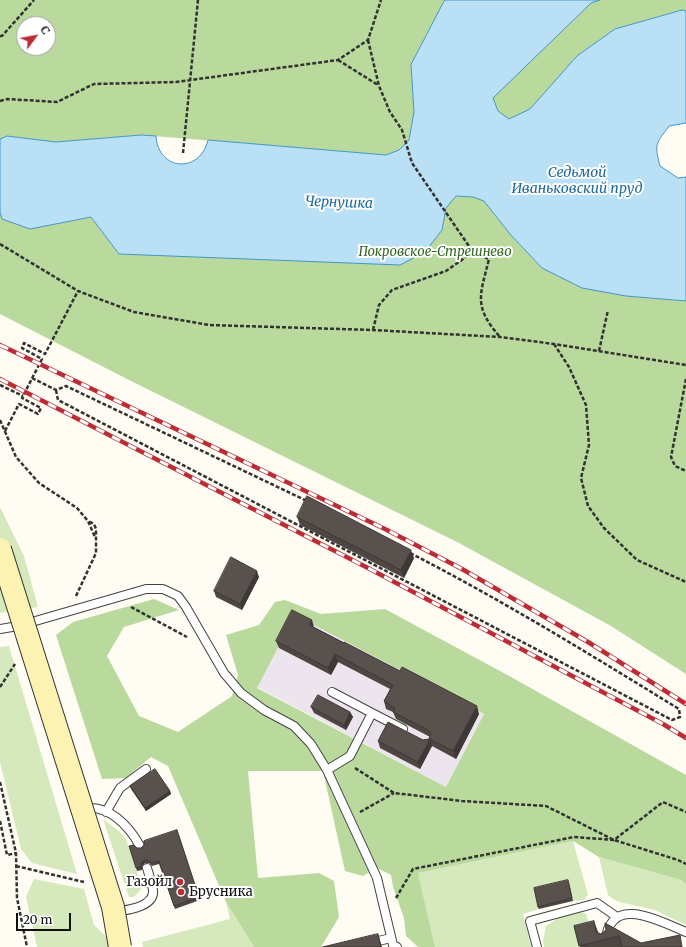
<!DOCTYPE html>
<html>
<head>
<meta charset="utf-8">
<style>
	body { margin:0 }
	#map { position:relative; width:686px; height:947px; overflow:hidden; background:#fffcf4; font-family:Merriweather,serif }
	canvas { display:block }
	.north { position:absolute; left:16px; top:16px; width:40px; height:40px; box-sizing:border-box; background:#fff; border:1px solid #9f9f9f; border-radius:50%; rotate:58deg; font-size:11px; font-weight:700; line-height:16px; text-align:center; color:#101010 }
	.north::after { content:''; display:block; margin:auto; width:14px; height:18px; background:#bd2b35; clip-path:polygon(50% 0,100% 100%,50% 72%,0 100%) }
	.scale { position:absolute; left:16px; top:913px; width:55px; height:18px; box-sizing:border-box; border:2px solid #101010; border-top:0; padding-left:5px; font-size:12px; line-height:14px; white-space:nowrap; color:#101010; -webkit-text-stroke:3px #fff; paint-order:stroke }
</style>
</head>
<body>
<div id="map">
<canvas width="686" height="947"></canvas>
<div class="north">С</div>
<div class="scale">20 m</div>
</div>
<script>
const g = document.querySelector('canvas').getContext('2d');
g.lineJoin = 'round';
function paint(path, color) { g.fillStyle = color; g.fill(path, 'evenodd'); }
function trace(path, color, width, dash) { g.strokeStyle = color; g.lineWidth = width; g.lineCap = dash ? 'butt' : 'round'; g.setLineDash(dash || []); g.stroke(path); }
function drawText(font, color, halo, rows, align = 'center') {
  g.font = font + ' Merriweather,serif'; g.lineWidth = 4; g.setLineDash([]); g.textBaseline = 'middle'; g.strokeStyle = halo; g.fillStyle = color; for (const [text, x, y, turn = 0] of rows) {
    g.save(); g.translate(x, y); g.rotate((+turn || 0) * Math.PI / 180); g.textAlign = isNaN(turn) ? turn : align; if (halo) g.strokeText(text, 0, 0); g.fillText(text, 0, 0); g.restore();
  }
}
const industrial = new Path2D(`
	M295 615 484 714 446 787 257 687Z`);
const green = new Path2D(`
	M0 507 24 556 38 607 0 613Z
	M9 646 77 874 32 863 21 849 0 762V647Z
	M103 819 120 832 126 839 141 884V889L134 897H129Z
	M573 841 588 895 584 900 573 901 569 883 539 909 523 914 531 947H435L418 873Z
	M599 857 681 880 686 884V925L655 910 619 902 613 899 608 895Z
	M34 879 84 889 94 925 111 941 131 940 132 947H37L26 897Z
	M226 902 254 947H143L142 942 230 919Z
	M582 912 586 914 595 939 579 944V947H544L543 941 546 926 560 917Z`);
const forest = new Path2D(`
	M0 0H445L411 65 414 112 409 140 399 150 386 155 141 135 56 142 7 136 0 139ZM24 24H48V48H24Z
	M600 0H686V11L682 10 615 29 577 56 530 110 509 119 498 111 492 98 591 3Z
	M456 196 474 197 484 201 510 234 542 268 626 296 686 301V674L611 626 459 543 129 380 0 314V212L2 219 30 229 91 217 119 254 442 230 446 207Z
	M154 599 179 610 124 627 107 656 139 716 178 732 232 696 238 675 226 635 259 625 275 602 285 600 321 614 385 609 511 677 686 775V884L681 880 599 857 573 841 418 873 435 947H418L406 936 404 918 393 887 391 875 377 868 363 876 345 871 323 771H248L258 878 319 873 334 881 339 917 321 947H254L226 902 168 766 151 757 126 778 102 779 56 635 73 622ZM295 615 484 714 446 787 257 688Z`);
const water = new Path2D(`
	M445 0H600L591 3 493 98 498 111 509 119 530 109 577 56 615 29 682 10 686 11V123L669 126C656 144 654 143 660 166L678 178 686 177V301L626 296 582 288 542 268 510 234 484 201 473 197 456 196 446 208 442 230 425 252 400 265 119 254 91 217 30 229 2 219 0 212V139L7 136 56 142 141 135 156 136C158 171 200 174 208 140L386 155 399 150 409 140 414 112 411 65Z`);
const path = new Path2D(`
	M0 36H2L34 0
	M368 40 379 86 390 112 402 130 412 163 473 252 489 259C480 296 473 306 500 337
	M338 60 378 85
	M0 101 7 99 57 102 94 84 176 82 338 60 368 40 381 0
	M183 153 198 0
	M0 244 78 291 134 312 209 325 373 330 500 337 554 344 686 365
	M373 330 379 305 392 290 446 271 473 252
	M554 344 569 367 586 405 589 445 581 478 588 506 604 528 637 560 686 582
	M599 351 608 310
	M32 378 56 390 66 386 307 501
	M686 379 671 457 675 466 686 471
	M0 385 23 396
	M56 390 58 400 672 720 680 717 679 709C591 655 502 600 410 553
	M0 420 16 457 39 483 77 508 88 521 95 537
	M5 431 19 404 38 414 41 408 22 398 42 359 22 348 24 343 45 354 78 291
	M76 596 96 553V529L94 524 88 521
	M131 607 187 637
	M0 687 15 664
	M355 768 394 793 462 801 546 806 614 840 678 860 686 864
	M0 782 16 853 17 898 27 947
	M360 812 394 793
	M0 821 7 855 16 853
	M16 866 84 882
	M396 898 413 869 574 837 614 840 663 802 686 812`);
const lane = new Path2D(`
	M25 624 146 589H163L178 596 186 607 224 673 241 693 264 710 294 726 311 744 327 770 377 878 393 945 397 947
	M0 629 18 626 20 631
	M372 713 403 729
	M327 770 350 756 372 713 332 692
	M83 809C108 803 129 826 140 846
	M106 812 120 788 146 769
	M115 912C127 910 155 907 153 890 152 883 149 875 147 868
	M370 943 391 938
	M537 947 530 921 597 903 617 917
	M607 947C605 937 606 929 613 921 629 903 668 925 686 932`);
const rail = new Path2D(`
	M0 345 385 529 462 569 588 642 686 704
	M0 379 366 567 663 724 686 738`);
const secondaryBridge = new Path2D(`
	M0 549 113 907 120 947`);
const wall = new Path2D(`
	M297 517 414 558 404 578 300 525Z
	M259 577 242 610 216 597 214 591Z
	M314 627 479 714 456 759 432 746 420 769 380 748 378 741 423 740 429 739 430 737 396 719 393 712 386 709 384 701 390 689 338 662 331 675 279 648 276 641Z
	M311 707 350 712 353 717 346 730 314 713Z
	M130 786 170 791 171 794 146 811 131 789Z
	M177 830 200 900 175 909 159 864 152 866 149 863H145L142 866V870L137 871 129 846 137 848H141Z
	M569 883 573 901 539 909 538 907Z
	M574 926 601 934 606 930 641 943 684 947H580Z`);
const shadedWall = new Path2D(`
	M411 550 414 558 404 578 401 570Z
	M257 571 259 577 242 610 240 604Z
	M312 620 314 627 309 625Z
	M335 654 338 662 331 675 328 668Z
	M477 706 479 714 456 759 453 751Z
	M350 712 353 717 346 730 344 725Z
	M430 739 432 746 420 769 418 762Z
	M170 791 171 794 146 811 145 808Z
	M144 860 145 863 142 866V870L141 867V863Z
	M594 921 601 940 596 932Z
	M378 934 382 947H381Z`);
const building = new Path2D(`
	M307 496 411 550 401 570 297 517Z
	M231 557 257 571 240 604 214 591Z
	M292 610 312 620 309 625 344 643V642L400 671 402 667 477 706 453 751 430 739 418 762 378 741 388 722 423 740 429 739 431 734 428 730 393 712 395 708 384 701 393 685 335 654 328 668 276 641Z
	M318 695 350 712 344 725 311 707Z
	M155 769 170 791 145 808 130 786Z
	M177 830 199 897 174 906 159 861 151 863 148 860H144L141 863V867L136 868 129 846 133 845 137 848H141L144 845V841Z
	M568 880 572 898 538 907 534 888Z
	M594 921 596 932 601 934 606 930 605 923 641 943 680 935 682 947H622L619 936 579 946 574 926Z
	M378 934 381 947H323Z`);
const markers = [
	[180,882,4,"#bd2b35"],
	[181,892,4,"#bd2b35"]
];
const parkNames = [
	["Покровское-Стрешнево",435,252]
];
const poiNames = [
	["Газойл",172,882],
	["Брусника",189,892,"left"]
];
const waterNames = [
	["Седьмой",577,173],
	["Иваньковский пруд",577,189],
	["Чернушка",339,203,2]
];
paint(industrial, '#ede5ee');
paint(green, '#d5e9bd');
paint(forest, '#b9d99d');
paint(water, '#bae0f5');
trace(water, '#4396c9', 1);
trace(lane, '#434343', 10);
trace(path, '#323232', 2.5, [4, 2]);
trace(lane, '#fff', 8);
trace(rail, '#bd2b35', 4.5);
trace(rail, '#fff', 3, [9]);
trace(secondaryBridge, '#323232', 24, []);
trace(secondaryBridge, '#fcf2b1', 22);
paint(wall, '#4d4642');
paint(shadedWall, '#3e3936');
paint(building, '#59514d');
trace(building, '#3e3936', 1);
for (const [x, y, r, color] of markers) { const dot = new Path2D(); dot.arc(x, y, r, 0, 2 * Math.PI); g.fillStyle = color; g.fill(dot); trace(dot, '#fff', 1.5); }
drawText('italic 13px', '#316721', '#fff', parkNames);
drawText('13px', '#101010', '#fff', poiNames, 'right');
drawText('italic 14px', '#1c699f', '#fff', waterNames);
</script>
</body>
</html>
